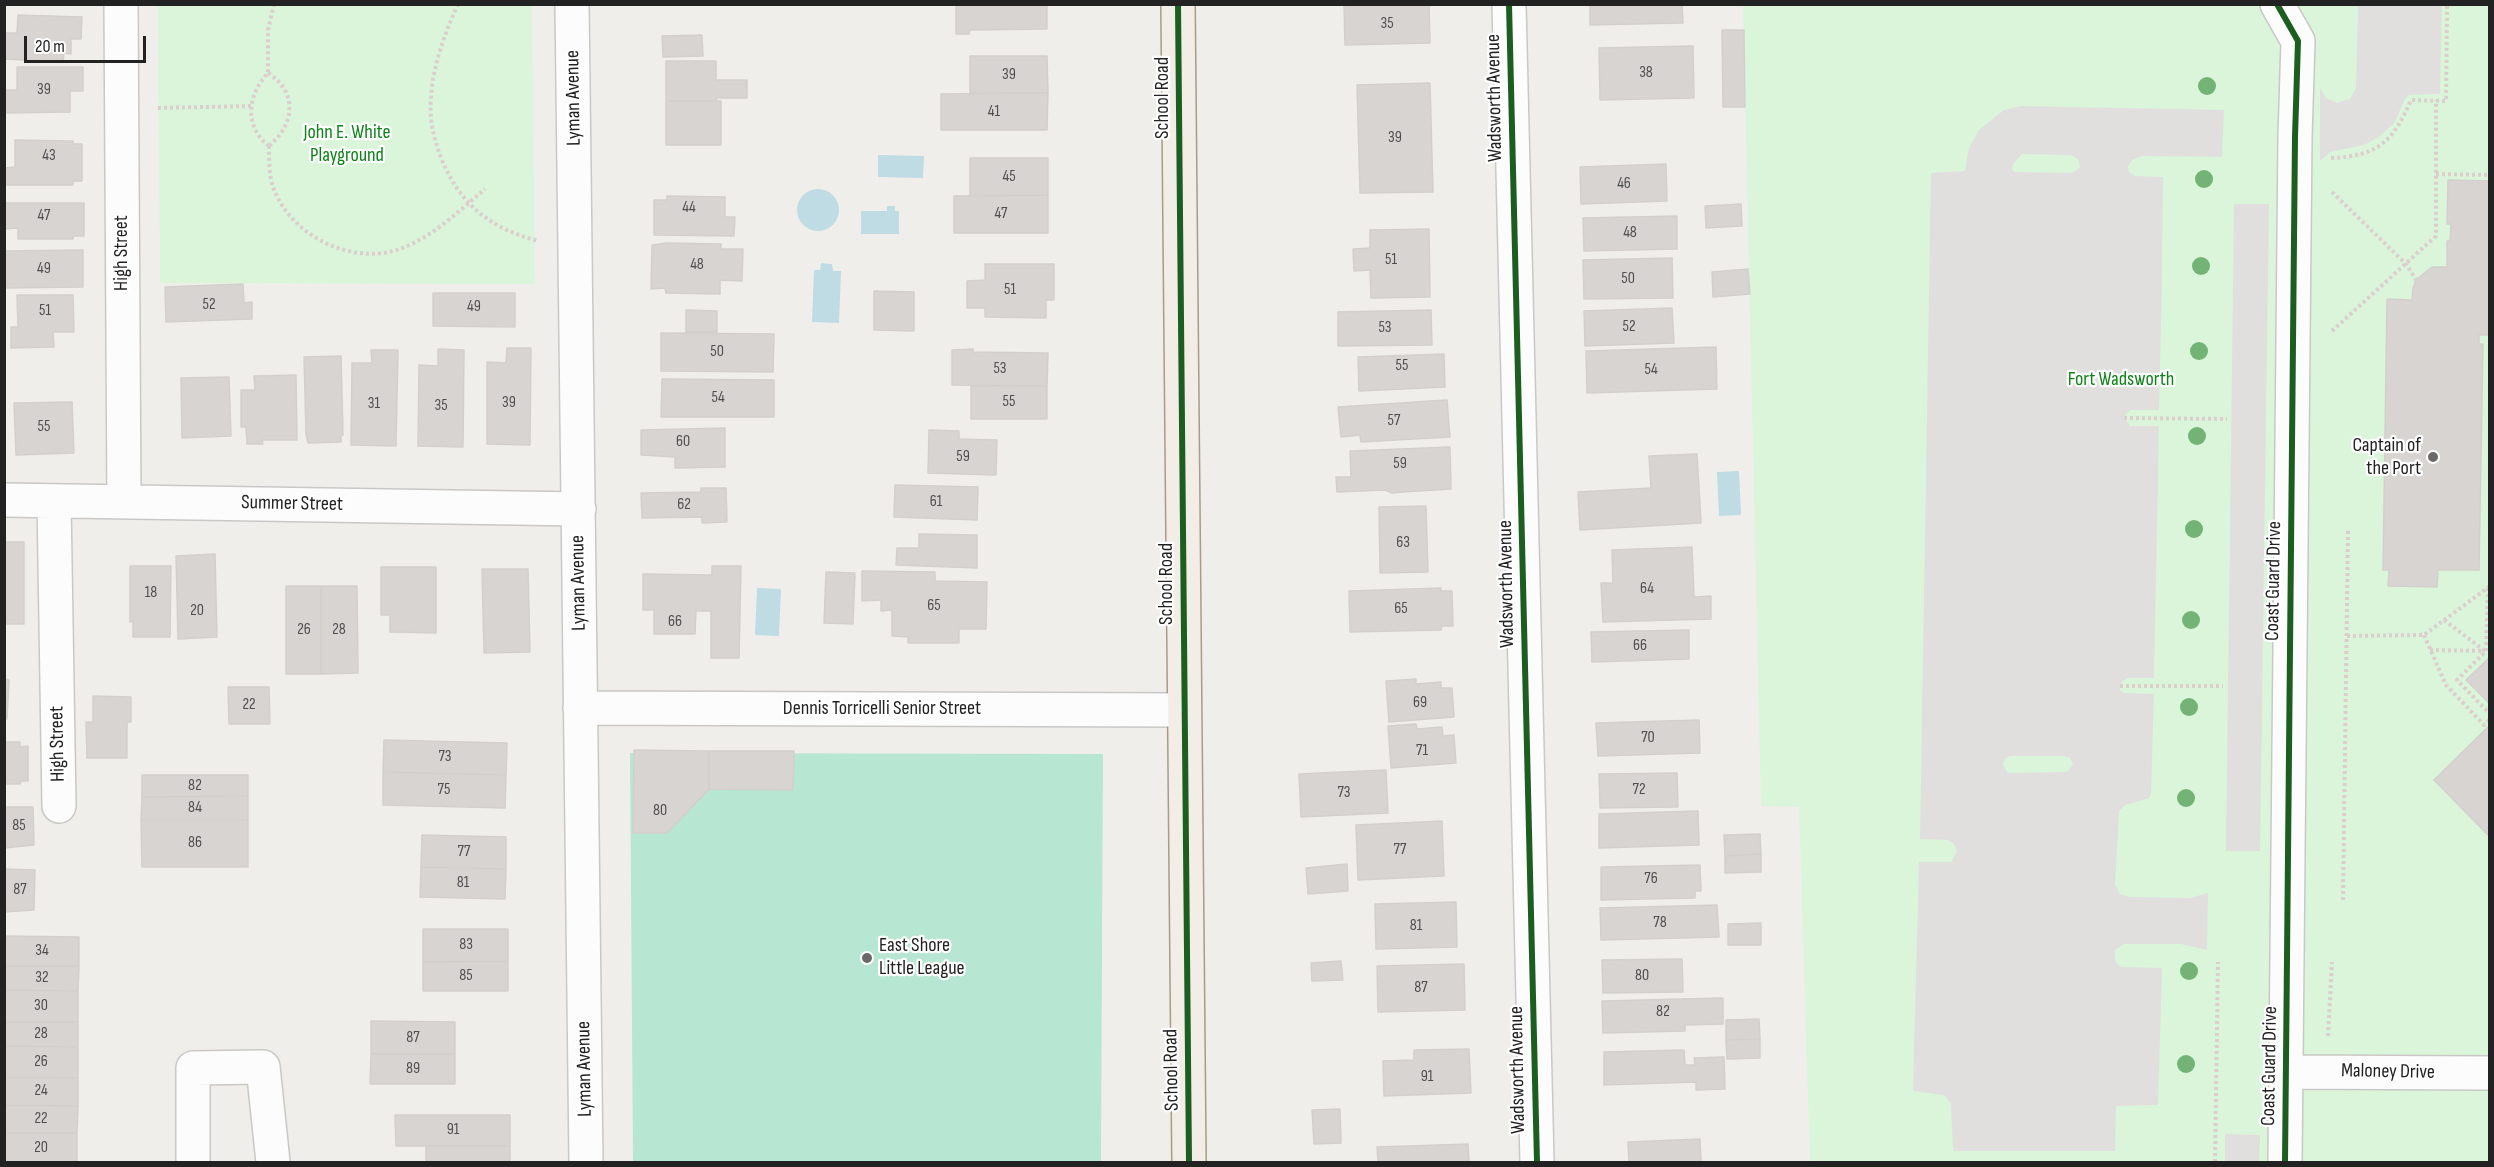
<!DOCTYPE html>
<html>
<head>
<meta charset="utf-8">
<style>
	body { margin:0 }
	#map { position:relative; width:2494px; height:1167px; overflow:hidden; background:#f0eeeb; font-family:"Sofia Sans Condensed",sans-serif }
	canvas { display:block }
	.frame { position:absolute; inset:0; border:6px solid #222; pointer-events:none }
	.scale { position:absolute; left:24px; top:36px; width:122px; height:27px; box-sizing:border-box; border:3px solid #222; border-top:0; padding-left:8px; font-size:18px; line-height:21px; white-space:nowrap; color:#222; -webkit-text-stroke:4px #fff; paint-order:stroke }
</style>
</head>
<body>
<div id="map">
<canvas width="2494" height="1167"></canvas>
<div class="frame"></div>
<div class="scale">20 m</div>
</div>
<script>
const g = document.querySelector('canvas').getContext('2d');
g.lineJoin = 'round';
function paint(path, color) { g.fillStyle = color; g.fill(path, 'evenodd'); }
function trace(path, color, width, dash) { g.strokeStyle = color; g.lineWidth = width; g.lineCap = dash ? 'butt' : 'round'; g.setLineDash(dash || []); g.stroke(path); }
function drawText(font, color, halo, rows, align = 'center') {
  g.font = font + ' "Sofia Sans Condensed",sans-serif'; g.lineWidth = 4.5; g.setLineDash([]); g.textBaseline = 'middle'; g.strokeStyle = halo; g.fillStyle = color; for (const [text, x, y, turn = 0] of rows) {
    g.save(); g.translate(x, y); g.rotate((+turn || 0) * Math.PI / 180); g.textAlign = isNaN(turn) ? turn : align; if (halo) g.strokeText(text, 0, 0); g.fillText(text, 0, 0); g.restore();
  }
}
const park = new Path2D(`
	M158 5H532L535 284 160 283Z
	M1743 5H2489V1162H1810L1799 807 1761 806Z`);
const pitch = new Path2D(`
	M630 753 1103 754 1101 1162H633Z`);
const parking = new Path2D(`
	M2358 5H2442L2440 94 2409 95 2405 99 2394 123 2379 137 2364 145 2330 152 2320 161V88L2326 98 2337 103 2350 99 2356 88Z
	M2022 106 2224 110 2222 157 2142 156 2132 160 2128 166 2129 172 2135 176 2163 177 2162 277 2159 410H2130L2124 417 2130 426H2159L2154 678H2127L2120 684V690L2124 693 2154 694 2151 793 2149 798 2125 805 2119 811 2115 884 2120 894 2130 897 2190 898 2208 893 2207 950 2181 944H2124L2115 950V961L2121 967 2162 968 2158 1105 2116 1106 2115 1151H1953L1951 1103 1944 1095 1913 1091 1919 862H1951L1957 851 1954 844 1948 840 1920 839 1931 173 1965 171 1969 148 1979 130 2004 110ZM2022 154 2072 155 2079 160 2080 168 2071 173 2015 172 2012 170 2013 164ZM2010 756H2063L2070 758 2073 764 2068 771 2064 772 2011 773 2007 772 2003 765 2005 759Z
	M2234 204H2269L2260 851H2226Z
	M2225 1134 2260 1135 2259 1162H2225Z`);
const water = new Path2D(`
	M878 155 924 156 923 178 878 177Z
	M797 210a21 21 0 1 1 42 0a21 21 0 1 1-42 0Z
	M887 206H895V211H899V234H861V211H887Z
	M821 263 832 264 833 271H841L839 323 812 322 814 270H820Z
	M1739 471 1741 515 1719 516 1717 472Z
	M757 588 781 589 779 636 755 635Z`);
const building = new Path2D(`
	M667 4H718V5H667Z
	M956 4H1047V29L970 30 969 34H956Z
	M1344 4H1429L1430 43 1345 45Z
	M1590 4H1682L1683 23 1590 25Z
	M18 15 82 17 81 39H71V54L64 53 63 62 4 59V33H17Z
	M1722 30H1744L1745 107H1723Z
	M702 35 703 56 663 57 662 36Z
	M1693 46 1694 98 1600 100 1599 48Z
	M970 56H1047L1048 93H970Z
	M666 61H716V80H747V98H716V101H666Z
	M17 67H83V91H70V112L4 113V90H17Z
	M1430 83 1433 192 1360 193 1357 85Z
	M1048 93 1047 130H941V94Z
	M666 101H721V145H666Z
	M15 140 73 141V144H82V181H73V185H4V168L15 167Z
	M970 158H1048V195L970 196Z
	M1666 164 1667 201 1581 204 1580 167Z
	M2448 180 2490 181V339L2489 335H2479V344H2483L2479 570H2438L2437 587 2388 586 2389 570H2383L2387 299 2412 300 2413 288 2416 280 2432 267H2447V241H2450L2451 224H2447Z
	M1048 195V233H954V196Z
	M667 196 725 197V217H735L734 236 654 235V200H667Z
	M4 203H84V236H73V239H18V228L4 229Z
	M1741 204 1742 226 1706 228 1705 206Z
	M1677 216V249L1584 251 1583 218Z
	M1429 229 1430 297 1371 298 1370 270 1354 271 1353 249 1370 248V230Z
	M667 243 721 244V249H743L742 281 720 280V294L666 293 665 288 651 289 652 245Z
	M83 250V287L4 288V251Z
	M1672 258 1673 298 1584 299 1583 260Z
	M985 264H1054V300H1046V318L985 317V308H967V281L985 280Z
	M1748 269 1750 294 1713 297 1712 272Z
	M243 284 244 303 252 302V319L166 322 165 287Z
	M874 291 914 292V331L874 330Z
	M433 293H515V327L433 326Z
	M17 295H73L74 332H53L54 347 11 348V327H18Z
	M1672 308 1674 343 1585 346 1584 311Z
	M686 310 717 311V332H686Z
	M1431 310 1432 345 1338 346V312Z
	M661 333 774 334 773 372 661 371Z
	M1716 347 1717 389 1587 393 1586 351Z
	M507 348H531L530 445 487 444V362L506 363Z
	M438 349 464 350 463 447 418 446 419 365 438 366Z
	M973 349V352L1048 353 1047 386 952 385V350Z
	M371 350H398L396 446 351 445 352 363H372Z
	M1444 354 1445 387 1359 391 1358 357Z
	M341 356 343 435 341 436V442L308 443 306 434 304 357Z
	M296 375 297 440H262L263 444H247L246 427H241V390H255L254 376Z
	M229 377 231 436 182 438 181 378Z
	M662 379 774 380V417H661Z
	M971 386H1047V419H971Z
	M1447 400 1450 437 1361 442 1360 435 1341 437 1338 407Z
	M72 402 74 453 16 455 14 403Z
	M725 428V467L675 468V457L641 455V430Z
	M929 430 959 431V439L997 440 996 475 928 473Z
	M1450 447 1451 489 1403 492 1392 493 1385 490 1337 492 1336 477H1351L1350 451Z
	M1697 454 1701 523 1580 530 1578 492 1651 488 1649 456Z
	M895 485 978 487 977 520 894 517Z
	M701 488H726L727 522 702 523V517L642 518 641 493 701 492Z
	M1426 506 1428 572 1380 573 1379 507Z
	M919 534 977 535V568L896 565 897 548H919Z
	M4 542H24V624H4Z
	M1692 547 1694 597 1711 596V619L1603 622 1601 583H1613L1612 550Z
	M215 554 217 637 178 639 176 556Z
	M130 566H171L170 637H133V621L130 622Z
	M712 566H741L739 658H711V611H696L695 634H654V610H643V574L712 575Z
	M381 567H436V633L390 632V615H381Z
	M482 569H528L530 652 484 653Z
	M862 571 935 572V581L987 582 986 629H959V643H908V637L892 636V610L881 611V600L862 601Z
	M826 572 855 573 853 624 824 623Z
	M286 586H321V674H286Z
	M321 586H357L358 673 321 674Z
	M1441 588V591H1452L1453 626H1442L1441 630 1350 632 1349 591Z
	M1689 630V659L1592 662 1591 632Z
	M2490 657V704L2466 680Z
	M4 679 9 680 7 719H4Z
	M1416 679V684L1441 682V688H1452L1454 717 1389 722 1386 681Z
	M228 687H269L270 724H229Z
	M93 696 131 697V722H127V758H87L86 722H93Z
	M1699 720 1700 753 1598 756 1596 723Z
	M1416 724 1417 729 1442 727 1443 736 1454 735 1456 763 1391 768 1388 726Z
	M2490 725V837L2434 780Z
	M384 740 507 743 506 775 383 772Z
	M4 742H20V747L28 746V781H21L20 784H4Z
	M634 750 709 751V789L667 833H633Z
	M709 751H794L793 790 709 789Z
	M1386 770 1388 813 1301 817 1299 774Z
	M383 772 506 775 505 808 383 805Z
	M1677 773 1678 807 1600 808 1599 774Z
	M142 775H248V796L142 797Z
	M248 796V820H141L142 797Z
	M4 807H33L34 845 4 848Z
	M1698 811 1699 845 1599 848V814Z
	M141 820H248V867H142Z
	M1442 821 1444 876 1358 880 1356 825Z
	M1760 834 1761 854 1725 856 1724 835Z
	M422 835 506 837V869L421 867Z
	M1761 854V872L1725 873V856Z
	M1347 864 1348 891 1308 894 1306 868Z
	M1700 865 1701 891H1695V898L1601 900V867Z
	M421 867 506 869 505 899 420 897Z
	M4 869 35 870 34 910 4 912Z
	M1456 902 1457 947 1376 949 1375 904Z
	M1717 905 1719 937 1601 940 1600 908Z
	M1761 923V945H1728V924Z
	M423 929H508V961L423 962Z
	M4 936 79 937V966H4Z
	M1682 959 1683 992 1603 993 1602 960Z
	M508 961V991H423V962Z
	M1341 961 1343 980 1312 981 1311 963Z
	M1464 964 1465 1010 1378 1012 1377 966Z
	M4 966H79L78 991 4 990Z
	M4 990 78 991V1022H4Z
	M1723 998V1024L1685 1025V1031L1603 1033 1602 1001Z
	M1759 1019 1760 1039 1726 1040V1020Z
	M371 1021 455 1022V1054H371Z
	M4 1022H78V1047L4 1046Z
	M1760 1039V1058L1727 1059 1726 1040Z
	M4 1046 78 1047V1078L4 1077Z
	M1469 1049 1471 1093 1384 1096 1383 1061 1414 1060V1050Z
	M1684 1050 1685 1065H1695L1694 1058 1724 1057 1725 1089 1696 1090V1082L1604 1085V1052Z
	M371 1054H455V1084H370Z
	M4 1077 78 1078V1106L4 1105Z
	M4 1105 78 1106 77 1133H4Z
	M1340 1109 1341 1143 1314 1144 1312 1110Z
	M395 1115H510V1146H396Z
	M4 1133H77V1162H4Z
	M1700 1139 1701 1162H1629L1628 1142Z
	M1468 1144 1469 1162H1378L1377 1147Z
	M426 1146H510V1162H426Z`);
const path = new Path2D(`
	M458 4C445 33 433 65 431 97 429 117 433 136 440 155 458 203 490 229 539 241
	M268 73C298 92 295 124 269 146
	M158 108 251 106
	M269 146C269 159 269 175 273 187 291 238 358 269 407 246 436 234 461 209 485 189
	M269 146C243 126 248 94 268 73V30L274 4
	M2331 158C2378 156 2393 142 2411 100L2446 101 2447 4
	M2436 174 2490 175
	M2332 192 2406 264 2416 280
	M2332 331 2436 236V100
	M2124 418 2227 419
	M2488 588 2486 651 2457 680 2490 714
	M2444 620 2485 651
	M2424 635 2446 685 2484 725 2490 719
	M2347 636 2424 635 2490 586
	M2430 650 2485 651
	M2120 686H2223
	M2343 900 2348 531
	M2328 1036 2332 962
	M2215 1162 2218 962`);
const minor = new Path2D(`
	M121 4 124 502
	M572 4 586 1162
	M1509 4 1537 1162
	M2277 4 2298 41 2295 137 2285 1162
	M4 500 579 509
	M54 501 59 806
	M580 708 1184 710
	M2286 1072 2490 1073
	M193 1162V1068L263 1067 273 1162`);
const major = new Path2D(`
	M1178 4 1189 1162`);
const cycleway = new Path2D(`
	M1178 4 1189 1162
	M1509 4 1537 1162
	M2277 4 2298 41 2295 137 2285 1162`);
const trees = [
	[2207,86],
	[2204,179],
	[2201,266],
	[2199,351],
	[2197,436],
	[2194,529],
	[2191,620],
	[2189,707],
	[2186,798],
	[2189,971],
	[2186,1064]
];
const markers = [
	[2433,457,6,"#6a6968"],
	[867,958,6,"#6a6968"]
];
const numberNames = [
	["35",1387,24],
	["38",1646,73],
	["39",1009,75],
	["39",44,90],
	["41",994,112],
	["39",1395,138],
	["43",49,156],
	["45",1009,177],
	["46",1624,184],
	["44",689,208],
	["47",1001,214],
	["47",44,216],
	["48",1630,233],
	["51",1391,260],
	["48",697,265],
	["49",44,269],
	["50",1628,279],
	["51",1010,290],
	["52",209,305],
	["49",474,307],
	["51",45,311],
	["52",1629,327],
	["53",1385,328],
	["50",717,352],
	["55",1402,366],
	["53",1000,369],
	["54",1651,370],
	["54",718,398],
	["55",1009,402],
	["39",509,403],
	["31",374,404],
	["35",441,406],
	["57",1394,421],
	["55",44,427],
	["60",683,442],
	["59",963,457],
	["59",1400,464],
	["61",936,502],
	["62",684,505],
	["63",1403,543],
	["64",1647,589],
	["18",151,593],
	["65",934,606],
	["65",1401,609],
	["20",197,611],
	["66",675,622],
	["26",304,630],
	["28",339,630],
	["66",1640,646],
	["69",1420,703],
	["22",249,705],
	["70",1648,738],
	["71",1422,751],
	["73",445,757],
	["82",195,786],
	["75",444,790],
	["72",1639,790],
	["73",1344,793],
	["84",195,808],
	["80",660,811],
	["85",19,826],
	["86",195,843],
	["77",1400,850],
	["77",464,852],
	["76",1651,879],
	["81",463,883],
	["87",20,890],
	["78",1660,923],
	["81",1416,926],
	["83",466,945],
	["34",42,951],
	["85",466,976],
	["80",1642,976],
	["32",42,978],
	["87",1421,988],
	["30",41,1006],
	["82",1663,1012],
	["28",41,1034],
	["87",413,1038],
	["26",41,1062],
	["89",413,1069],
	["91",1427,1077],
	["24",41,1091],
	["22",41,1119],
	["91",453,1130],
	["20",41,1148]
];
const streetNames = [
	["Lyman Avenue",574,98,-91],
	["School Road",1163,98,-90],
	["Wadsworth Avenue",1495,98,-91],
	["High Street",122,253,-90],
	["Summer Street",292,504,1],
	["Coast Guard Drive",2274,581,-89],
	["Lyman Avenue",579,583,-91],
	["School Road",1167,584,-90],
	["Wadsworth Avenue",1507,584,-91],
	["Dennis Torricelli Senior Street",882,709],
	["High Street",58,744,-91],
	["Coast Guard Drive",2270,1066,-89],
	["Lyman Avenue",585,1069,-91],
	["School Road",1172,1070,-91],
	["Wadsworth Avenue",1518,1070,-91],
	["Maloney Drive",2388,1072,1]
];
const parkNames = [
	["John E. White",347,133],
	["Playground",347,156],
	["Fort Wadsworth",2121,380]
];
const poiNames = [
	["Captain of",2421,446],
	["the Port",2421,469],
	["East Shore",879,946,"left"],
	["Little League",879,969,"left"]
];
paint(park, '#daf5da');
paint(pitch, '#b7e6d2');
paint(parking, '#e0dfde');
paint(water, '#bfdbe3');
paint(building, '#d7d4d2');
trace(building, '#d3d0cc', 1.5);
trace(minor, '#c9c8c7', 36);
trace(major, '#a79c86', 36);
trace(path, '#dccecd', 4, [3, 3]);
trace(minor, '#fdfcfc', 33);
trace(major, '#f3ede7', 33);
trace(cycleway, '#1b5e20', 6);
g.fillStyle = '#73b476';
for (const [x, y] of trees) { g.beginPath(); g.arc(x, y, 9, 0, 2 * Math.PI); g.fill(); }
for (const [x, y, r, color] of markers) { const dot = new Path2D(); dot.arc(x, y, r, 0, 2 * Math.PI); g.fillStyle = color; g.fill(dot); trace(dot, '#fff', 2); }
drawText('16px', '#4f4e4e', null, numberNames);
drawText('20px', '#222', '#fff', streetNames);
drawText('20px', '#0c8416', '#fff', parkNames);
drawText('20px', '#222', '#fff', poiNames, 'right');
</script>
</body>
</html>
